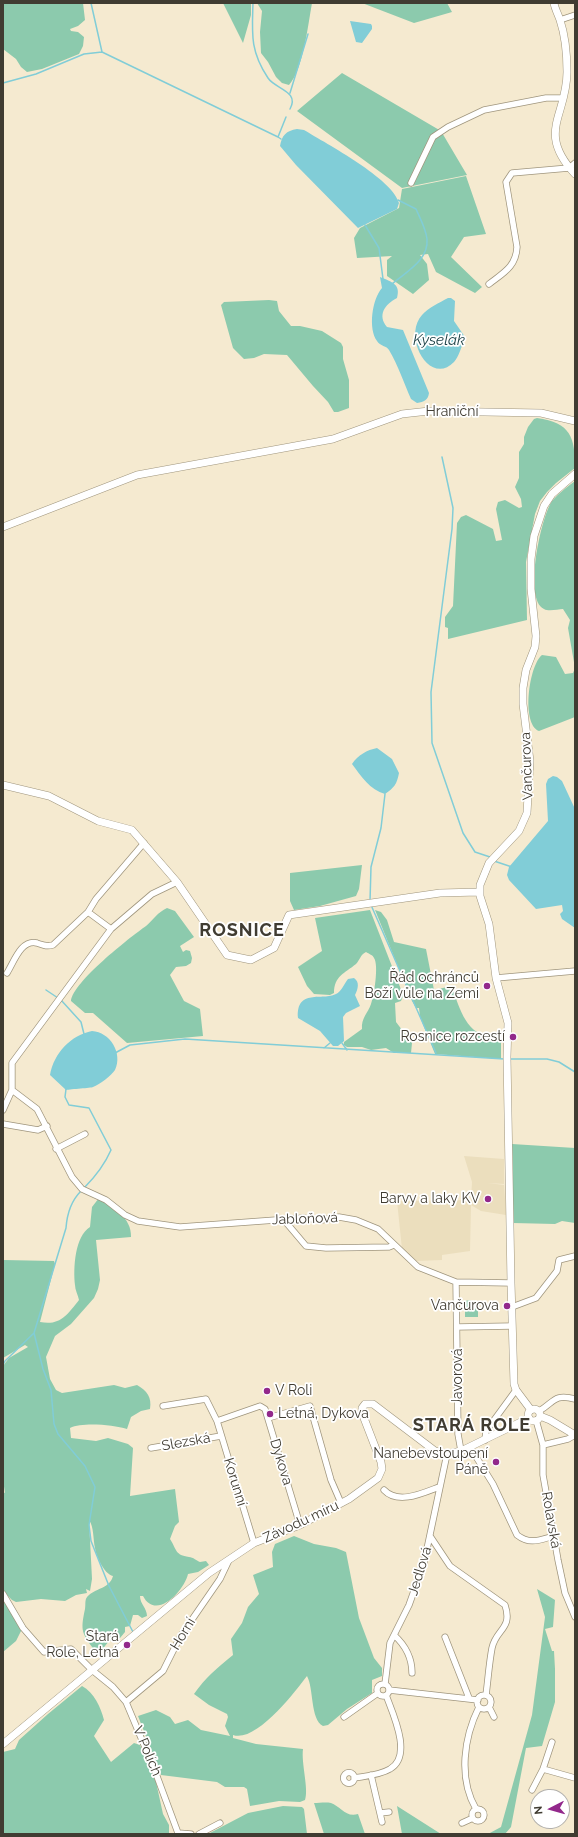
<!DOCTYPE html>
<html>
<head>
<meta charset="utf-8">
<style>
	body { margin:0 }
	#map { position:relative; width:578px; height:1837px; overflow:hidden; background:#f5ead0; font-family:Raleway,sans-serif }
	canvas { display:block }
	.frame { position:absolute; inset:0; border:4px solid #403c32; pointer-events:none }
	.north { position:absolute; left:530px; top:1789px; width:40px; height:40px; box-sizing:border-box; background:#fff; border:1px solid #b3b1ad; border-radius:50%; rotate:264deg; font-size:11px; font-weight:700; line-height:16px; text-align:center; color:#403c32 }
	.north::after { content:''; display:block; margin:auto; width:14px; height:18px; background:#92288b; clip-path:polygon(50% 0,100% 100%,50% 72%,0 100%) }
</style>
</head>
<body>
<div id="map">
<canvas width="578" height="1837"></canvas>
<div class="frame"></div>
<div class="north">N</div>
</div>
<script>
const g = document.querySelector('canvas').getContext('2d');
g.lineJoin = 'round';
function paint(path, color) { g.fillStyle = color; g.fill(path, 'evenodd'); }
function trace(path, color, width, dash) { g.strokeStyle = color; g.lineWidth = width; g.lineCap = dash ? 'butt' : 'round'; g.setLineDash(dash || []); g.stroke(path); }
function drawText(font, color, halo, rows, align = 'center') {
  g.font = font + ' Raleway,sans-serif'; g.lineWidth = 3.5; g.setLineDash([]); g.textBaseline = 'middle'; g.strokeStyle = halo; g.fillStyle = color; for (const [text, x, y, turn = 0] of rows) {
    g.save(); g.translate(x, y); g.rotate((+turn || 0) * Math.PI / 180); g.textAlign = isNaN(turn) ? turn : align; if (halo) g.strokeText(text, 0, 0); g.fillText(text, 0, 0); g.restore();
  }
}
const built = new Path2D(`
	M464 1156 504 1159V1184L488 1183 504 1185 506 1215 481 1211 471 1205 470 1251 442 1255V1260L415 1261 402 1249 397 1201 471 1200 472 1182Z`);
const green = new Path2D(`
	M3 3H83L85 20 78 26 70 29 71 31 78 32 84 37 83 46 79 54 42 69 27 72 21 67 16 59 3 49Z
	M223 3H251V15L243 43Z
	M257 3H312C308 25 303 70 289 85L282 83 276 77 268 62 261 53 260 32 262 11Z
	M362 3H447L452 12 414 23Z
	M342 73 441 131 467 175 402 188 297 111Z
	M466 176 486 234 464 237 451 257 482 287 475 293 436 272 428 254 420 255 427 264 429 280 413 294 387 276V260L392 256 357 258 354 238 360 228 399 208 402 189Z
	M269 300 277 301 279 311 291 326H300L322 331 341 343 343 347V359L349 380V408L338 412H334L328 402 313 386 287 355 264 354 254 358 244 359 233 348 221 305 224 302Z
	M537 418C571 423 575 437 575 468L556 483 547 492 540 501 535 514 526 562 527 620 448 639V628L445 627V617L453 606 457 523 461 517 466 515 493 529 496 541 502 540 496 509 498 502 505 500 519 508 522 507 521 499 515 487 519 478V452L524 444V437L528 427 534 419Z
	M575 481V717L539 731C521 724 529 665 542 655L556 657 565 674 573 673 575 668 568 628 570 620 563 609C558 609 549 612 544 609 523 599 541 517 552 501 559 493 567 487 575 481Z
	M362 865 359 889 356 896 320 906 294 910 290 901V873Z
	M167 908 175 911 194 937 180 946 183 952 186 950 190 951 192 958 191 963 186 966 176 967 170 975 184 1001 200 1009 203 1036 127 1043 93 1013H85L71 1001C73 982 129 938 146 926 153 920 158 912 167 908Z
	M370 910 402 992 403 996 401 1001 395 1003 396 1022 412 1043 411 1053H394L386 1048 371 1050 362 1047H347L344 1045V1042L362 1029C361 1018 368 1013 371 1004 374 996 379 965 374 958 373 955 369 954 366 952 360 955 360 960 356 964 345 973 334 976 334 993L330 995 314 994 307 986 298 967 322 951 315 918Z
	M375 910 381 912 387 920 394 942 426 949 434 990 452 986C458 1005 469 1045 497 1032L499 1033 501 1042V1059L435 1054 420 1017 419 1008H416L412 1001Z
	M512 1144 575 1148V1223L562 1221 555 1224 513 1223Z
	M99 1198C113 1207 132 1218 131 1237L96 1240 100 1280 98 1289 94 1298 71 1324 55 1336 46 1357 50 1379 56 1390 62 1393 114 1385 125 1388 137 1385C147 1391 152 1397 150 1409L141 1411 131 1417 127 1429C113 1425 83 1422 70 1428L71 1438 96 1441 108 1438 128 1444 133 1448 130 1496 175 1489 179 1522 175 1526 170 1539C177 1550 175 1555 189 1557 193 1557 197 1561 200 1562L206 1561 209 1565 198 1572 188 1574C184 1591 156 1621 143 1596H140C140 1604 147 1608 147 1616L142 1618 138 1615H133L130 1626 125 1627V1632L120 1638 109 1641 101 1651H95C82 1633 80 1632 85 1609 86 1603 84 1599 89 1595 97 1588 110 1588 113 1576 104 1574 96 1556 95 1548 93 1539 94 1527 89 1520L92 1579 90 1591 86 1589 87 1593 76 1595 65 1601 41 1599 16 1602 12 1600 3 1591V1492L5 1493 3 1480V1366L9 1358 28 1347 25 1345 3 1358V1260L54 1261 55 1264 40 1322C60 1326 67 1315 79 1300 78 1295 75 1290 75 1285 73 1268 75 1236 90 1227L92 1207Z
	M470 1300 478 1308V1317H465V1301Z
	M294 1536 314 1544 336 1548 346 1552 359 1618 374 1658 382 1668V1676L372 1680V1693L347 1709 328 1725 323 1726C310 1719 314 1689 307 1676 295 1692 256 1743 233 1735V1738L256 1744 303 1749C301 1763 309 1789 305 1800L300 1802 279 1801 250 1806 247 1789 244 1787H225L217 1782 161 1775 138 1716 156 1710 170 1717 175 1724 188 1720 201 1730 230 1736 225 1726 228 1717 227 1714 209 1705 194 1694C205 1678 218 1667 233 1655L231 1639 242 1623 248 1607 259 1594 253 1575 273 1567 272 1552 275 1544Z
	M537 1589 555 1600 553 1627 545 1629 552 1651H554L555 1669V1702L542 1746 526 1748 511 1827 505 1834H488L501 1827 532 1715 545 1617Z
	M3 1599 22 1629 16 1641 3 1652Z
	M82 1686C94 1692 101 1708 104 1720L94 1736 111 1762 134 1743 140 1745 156 1782 163 1814 169 1825V1834H3V1752L15 1749 19 1740 48 1714Z
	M314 1803C319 1803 326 1802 331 1803 340 1806 346 1818 358 1814L365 1834H324Z
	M283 1806 302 1807 304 1809 307 1834H208L248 1813Z
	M397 1806 441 1834H402Z`);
const water = new Path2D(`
	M350 21 371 24 372 26V29L362 43 356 42Z
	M297 129 304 130C327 144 393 179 399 203L397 209 358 228 296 165 280 146C282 135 286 131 297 129Z
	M380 277C392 282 401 284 397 298 385 304 377 315 387 327L403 330 429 393C428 400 424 402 417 403L411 399C404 383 398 365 389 350 387 346 380 346 377 341 368 329 372 299 382 288Z
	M448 298H451L455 301 454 321 465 337V340C461 346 459 357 454 362 430 387 402 337 422 315 429 307 439 303 448 298Z
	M377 748 392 759 399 773C397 784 394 788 385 794 370 790 361 776 352 764 358 755 367 750 377 748Z
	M553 776 557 777 562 781 575 809V928L562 919 560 914 563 911 562 905 536 909 509 880 507 875 509 867 548 821 546 784 548 779Z
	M354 978C360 982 358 989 355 995L360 1006 346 1013 343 1017 344 1041 338 1046H333L320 1031 298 1018C296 988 323 1001 336 994 341 992 344 984 348 979Z
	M92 1031C110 1032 123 1053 115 1070 111 1076 100 1084 93 1087 91 1088 71 1089 66 1090L50 1075C54 1053 71 1035 92 1031Z`);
const stream = new Path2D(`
	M91 3 102 52
	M253 3C252 34 250 51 268 78 275 89 300 91 290 109
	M3 83 36 74 84 54 102 52 278 137
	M290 93 308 34
	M281 139 278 137 286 117
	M365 225 379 248 383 279
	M392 284C406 272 429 260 427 239 426 229 420 218 416 209L398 200
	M442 457 453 508 452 529 431 692 432 743 463 833 475 852 490 857
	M494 861 512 867
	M370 901 371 867 381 828 385 794
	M371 905 436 1053
	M46 990 58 998
	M61 1000 81 1022 84 1034
	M342 1043 347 1050
	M324 1048 330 1043
	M115 1053 130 1045 185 1039 504 1059
	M510 1059H547L559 1062 575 1072
	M66 1089 65 1097 69 1105 89 1108 111 1150C104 1166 96 1176 84 1188
	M34 1333 43 1369 51 1390 54 1424 58 1434 85 1466 95 1487 89 1525 91 1541 109 1586 133 1632
	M3 1365 5 1361 34 1333 66 1228C67 1214 71 1201 81 1191`);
const minor = new Path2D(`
	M560 20 575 15
	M411 183 433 137 448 127 484 110 546 98H563
	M489 284C503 273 516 267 517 247L506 182 512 173 569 168 575 163
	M177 882 152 894 111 929 12 1063V1090L37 1109 72 1177 82 1189 106 1200 125 1215 138 1221 180 1227 303 1218 322 1220 339 1217 356 1220 378 1229 418 1267 456 1282 511 1283
	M88 912 96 899 144 843
	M7 973C14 962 21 939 37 943 43 945 46 947 53 945L88 912 111 929
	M496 978 575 971
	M3 1110 12 1090
	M3 1124 38 1130 47 1126
	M56 1149 85 1134
	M284 1220 306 1246 326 1248 389 1247 394 1245
	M456 1282 458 1434 461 1451
	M512 1307 536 1298 557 1271 559 1260 575 1256
	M457 1327 512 1326
	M163 1406 206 1399 217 1421 254 1543
	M539 1411C554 1403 553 1393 575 1399
	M268 1418 310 1406 331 1480 341 1503
	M536 1420 543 1445V1475L558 1560 565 1593 575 1617
	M217 1421 260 1406 265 1409 300 1525
	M485 1440 486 1431 516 1390
	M543 1445 568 1439 575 1435
	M470 1447 493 1484 517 1535C530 1545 539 1540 554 1536
	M151 1448 221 1436
	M384 1490C398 1505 423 1493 439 1487
	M430 1536 450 1566 505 1605C513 1629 496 1629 492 1648 489 1664 488 1680 486 1695
	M3 1594 23 1628 44 1652 71 1649 92 1670 113 1687 126 1702 155 1771 178 1833 191 1834
	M394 1635C405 1645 412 1658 412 1673
	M445 1637 469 1698
	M385 1684 390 1643 409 1605 424 1563 447 1454
	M377 1690a6 6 0 1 1 12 0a6 6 0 1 1-12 0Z
	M389 1690 478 1700
	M477 1702a7 7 0 1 1 14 0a7 7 0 1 1-14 0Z
	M126 1702 163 1671 180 1637 220 1579 229 1560
	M489 1707 494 1717
	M344 1717 378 1693
	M552 1742 543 1769 575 1778
	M343.5 1778a5.5 5.5 0 1 1 11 0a5.5 5.5 0 1 1-11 0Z
	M371 1775 382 1822
	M354 1778C366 1776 380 1775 390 1769 413 1756 393 1714 386 1695
	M532 1790 543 1769
	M472 1815a6 6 0 1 1 12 0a6 6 0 1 1-12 0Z
	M476 1809C458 1778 464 1737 479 1707
	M380 1813 389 1812
	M462 1823 473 1818
	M199 1834 220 1823`);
const tertiary = new Path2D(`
	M554 3C555 9 558 14 560 20 565 35 567 55 567 72 567 116 536 132 575 174
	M3 527 137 475 333 439 402 414 429 411 541 413 575 421
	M3 785 49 796 98 821 132 830 177 882 227 955 251 960 274 948 289 915 440 893 479 892
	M531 1410 516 1390 514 1384 511 1283 507 1057 508 1023 496 978 489 924 480 896V885L489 863 519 831 527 813 530 761 523 704V688L526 670 535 647 536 636 531 589V559L534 536 544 506 552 494 575 474`);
const secondary = new Path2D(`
	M528 1415a6 6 0 1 1 12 0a6 6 0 1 1-12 0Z
	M540 1416 550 1420 575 1435
	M3 1744 209 1573 254 1543 300 1525 349 1499 378 1478 382 1469 381 1462 362 1413V1408L365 1404H373L435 1451 447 1454 461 1451 529 1418`);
const markers = [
	[487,986,4,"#92288b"],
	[513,1037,4,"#92288b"],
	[488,1199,4,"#92288b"],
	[507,1306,4,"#92288b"],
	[267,1391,4,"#92288b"],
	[270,1414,4,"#92288b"],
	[496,1462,4,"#92288b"],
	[127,1645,4,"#92288b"]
];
const streetNames = [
	["Hraniční",452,412],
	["Vančurova",527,766,-92],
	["Jabloňová",305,1219,-2],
	["Javorová",458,1377,-90],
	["Slezská",186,1442,-10],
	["Dykova",281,1462,73],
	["Korunní",235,1482,73],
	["Rolavská",551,1520,80],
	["Závodu míru",301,1522,-25],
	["Jedlová",420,1571,-73],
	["Horní",183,1634,-59],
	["V Polích",147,1751,67]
];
const poiNames = [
	["Řád ochránců",479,978],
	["Boží vůle na Zemi",479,994],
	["Rosnice rozcestí",505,1037],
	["Barvy a laky KV",480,1199],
	["Vančurova",499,1306],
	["V Roli",275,1391,"left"],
	["Letná, Dykova",278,1414,"left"],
	["Nanebevstoupení",488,1454],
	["Páně",488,1470],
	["Stará",119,1637],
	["Role, Letná",119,1653]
];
const waterNames = [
	["Kyselák",439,340]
];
const districtNames = [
	["ROSNICE",242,931],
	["STARÁ ROLE",472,1426]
];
paint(built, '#ebdebd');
paint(green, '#8ccaad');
paint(water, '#81cdd7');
trace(stream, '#81cdd7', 1.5);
trace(minor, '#9f957d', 7);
trace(tertiary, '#9f957d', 8);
trace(secondary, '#9f957d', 8);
trace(minor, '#fff', 5.5);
trace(tertiary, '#fff', 7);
trace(secondary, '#fff', 7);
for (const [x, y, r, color] of markers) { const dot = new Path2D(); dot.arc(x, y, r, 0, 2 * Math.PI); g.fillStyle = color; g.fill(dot); trace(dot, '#fff', 1.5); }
drawText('14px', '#403c32', '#fff', streetNames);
drawText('14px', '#403c32', '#fff', poiNames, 'right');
drawText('italic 15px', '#1c4146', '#fff', waterNames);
g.letterSpacing = '1px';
drawText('bold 18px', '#403c32', '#fff', districtNames);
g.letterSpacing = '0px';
</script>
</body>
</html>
